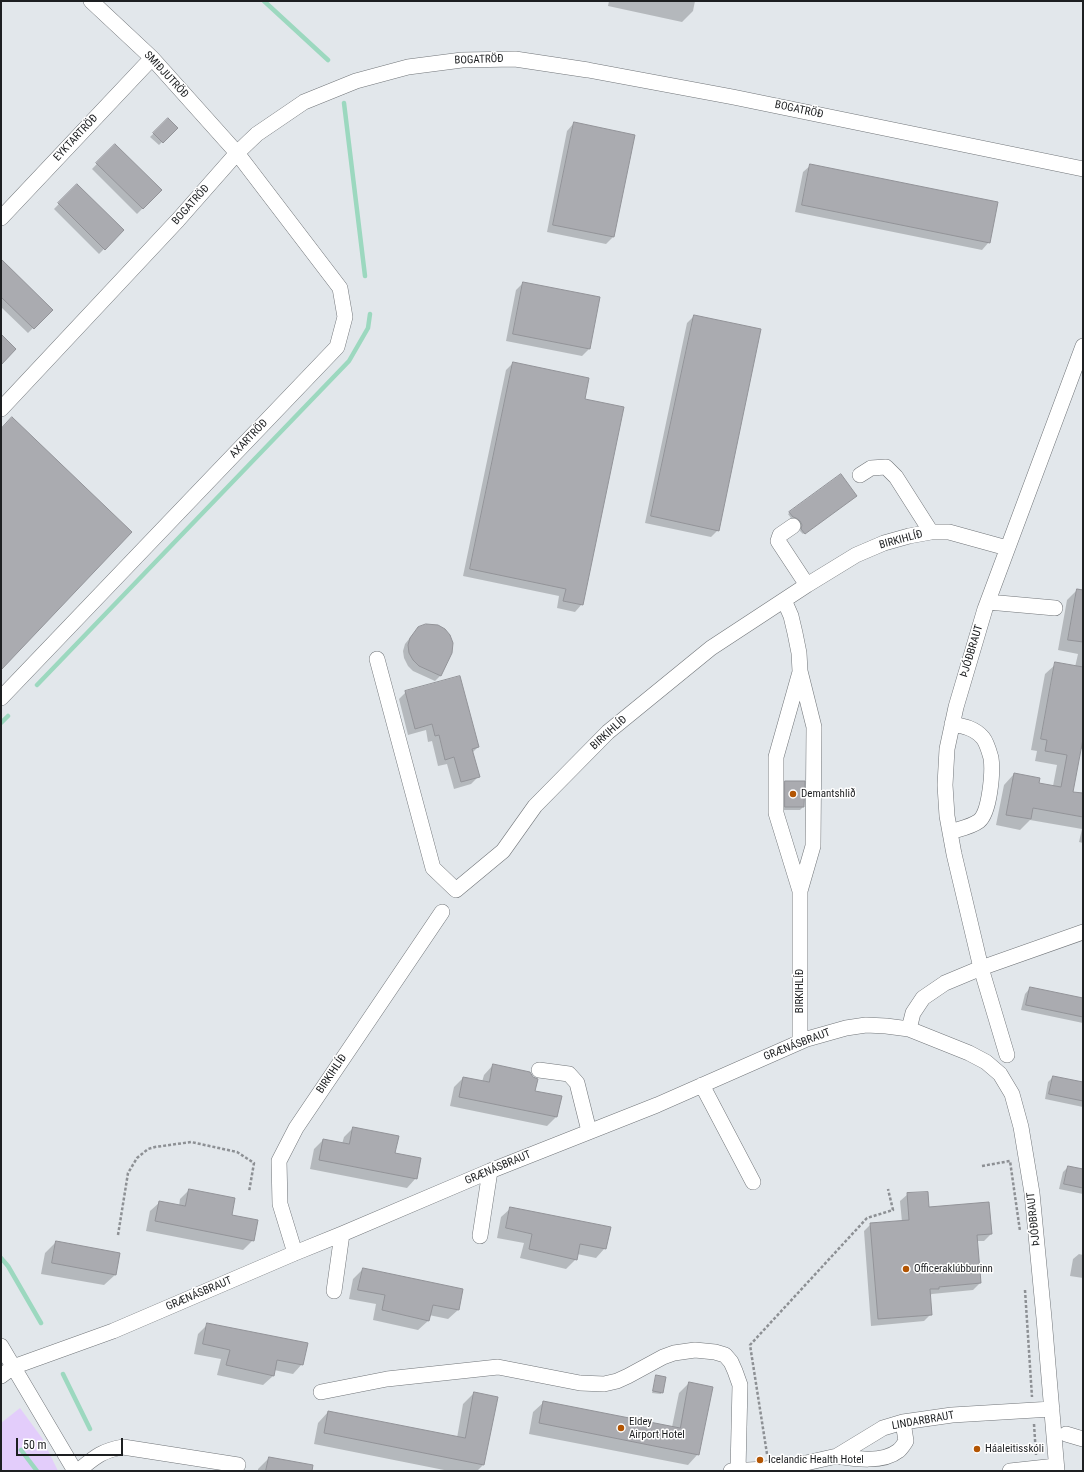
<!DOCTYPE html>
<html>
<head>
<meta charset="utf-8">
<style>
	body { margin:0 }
	#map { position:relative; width:1084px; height:1472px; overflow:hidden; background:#e2e7eb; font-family:"Roboto Condensed",sans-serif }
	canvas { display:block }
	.frame { position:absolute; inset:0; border:2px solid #1d1f21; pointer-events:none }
	.scale { position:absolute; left:16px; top:1438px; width:107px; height:18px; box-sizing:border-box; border:2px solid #1d1f21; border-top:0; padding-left:5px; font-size:12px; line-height:14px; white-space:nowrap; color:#1d1f21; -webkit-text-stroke:3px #fff; paint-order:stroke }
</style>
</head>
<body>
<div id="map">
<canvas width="1084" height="1472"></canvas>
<div class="frame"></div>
<div class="scale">50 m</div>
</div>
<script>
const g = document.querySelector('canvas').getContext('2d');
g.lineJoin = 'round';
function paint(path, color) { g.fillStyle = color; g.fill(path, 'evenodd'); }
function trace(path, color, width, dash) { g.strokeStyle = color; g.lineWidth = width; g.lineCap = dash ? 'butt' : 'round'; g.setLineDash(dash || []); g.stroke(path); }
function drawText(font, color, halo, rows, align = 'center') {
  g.font = font + ' "Roboto Condensed",sans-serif'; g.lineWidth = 3; g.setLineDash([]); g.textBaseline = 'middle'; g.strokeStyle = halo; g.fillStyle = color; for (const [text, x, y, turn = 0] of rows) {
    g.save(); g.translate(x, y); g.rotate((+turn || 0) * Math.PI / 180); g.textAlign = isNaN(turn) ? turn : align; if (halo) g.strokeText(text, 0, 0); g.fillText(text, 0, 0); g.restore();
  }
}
const green = new Path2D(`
	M20 1408 42 1438 58 1471H1V1423Z`);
const shadow = new Path2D(`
	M609 1H695L693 11 682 22 608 6Z
	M168 119 176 128 159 145 150 137Z
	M574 123 613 237 606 244 547 232 567 131Z
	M115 145 161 190 137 214 92 169Z
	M811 165 989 242 982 250 795 212 803 172Z
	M77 185 123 230 99 254 54 209Z
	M1 269 51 310 28 333 1 307Z
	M523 283 589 349 582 356 506 341 516 290Z
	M694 316 718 530 711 537 645 523 687 323Z
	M513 363 584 400 582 604 575 612 557 608 559 596 463 576 506 370Z
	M841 476 854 497 803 534 800 531 801 527 799 522 795 519 791 518 788 514Z
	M1078 589 1083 590V749H1080L1072 792 1083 794V843L1079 842 1082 829 1030 820 1020 830 996 825 1004 785 1014 774 1038 784 1053 786 1057 765 1035 761 1037 751 1031 750 1045 674 1056 664 1075 667 1078 654 1058 650 1067 600Z
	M413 634 451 653 440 676 435 681 413 671 408 666 404 658 403 651 405 644Z
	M406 692 478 747 472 753 478 777 471 784 454 789 447 764 438 766 432 741 428 742 426 730 408 735 399 699Z
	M785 782 803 807 800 810H782V785Z
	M1030 988 1083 999V1023L1021 1010 1025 994Z
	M493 1065 533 1078 534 1092 557 1116 547 1126 450 1106 454 1087 463 1078 482 1082 484 1075Z
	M1053 1077 1083 1083V1107L1045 1099 1048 1082Z
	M353 1128 394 1154 416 1178 407 1188 310 1169 314 1149 323 1140 342 1144 344 1137Z
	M1068 1167 1083 1170V1194L1059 1189 1063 1172Z
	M189 1190 253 1240 243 1250 146 1231 150 1211 160 1202 179 1206 180 1199Z
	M908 1194 928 1208 991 1234 984 1241H977L980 1283 973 1290 932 1294 930 1295 931 1314 924 1321 871 1326 864 1231 871 1224 902 1222 900 1201Z
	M511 1208 605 1248 596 1258 577 1254 576 1259 566 1269 520 1258 524 1243 497 1238 501 1217Z
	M56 1242 115 1275 104 1285 41 1274 45 1253Z
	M1079 1254 1083 1255V1278L1070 1276 1073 1259Z
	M363 1269 458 1310 448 1319 429 1315 428 1321 418 1330 373 1320 376 1304 349 1299 353 1279Z
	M208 1324 302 1364 293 1374 274 1370 273 1376 263 1385 217 1375 221 1359 194 1354 198 1334Z
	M656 1376 665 1378 661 1394 652 1393Z
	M689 1383 698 1454 688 1465 529 1434 533 1412 544 1402 672 1427 679 1393Z
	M474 1393 497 1398 483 1465 477 1471H449L314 1444 318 1423 328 1412 457 1438 463 1404Z
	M269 1458 290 1471H258V1469Z`);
const stream = new Path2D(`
	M264 1 328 60
	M344 103 365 276
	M37 685 349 361 368 328 370 314
	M1 723 8 716
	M1 1258 8 1266 41 1323
	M63 1374 90 1429
	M21 1450 37 1471`);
const building = new Path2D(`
	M168 118 178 128 163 143 153 133Z
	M574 122 635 135 614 237 553 225Z
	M115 144 162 190 143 209 96 163Z
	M810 164 998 202 990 243 802 205Z
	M77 184 124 230 105 250 58 203Z
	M1 259 53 310 34 329 1 297Z
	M523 282 600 297 590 349 513 334Z
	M694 315 761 329 719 531 651 516Z
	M1 334 16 349 1 365Z
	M513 362 589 378 585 399 624 407 583 605 563 601 566 589 470 569Z
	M12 417 132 532 1 670V429Z
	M841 474 857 496 805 534 801 529 802 525 800 521 796 518 793 517 789 512Z
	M1077 589 1083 590V642L1068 640Z
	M426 624 438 625 445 629 450 635 453 643 452 653 441 676 419 666 413 660 409 653 408 645 410 638 418 627Z
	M1055 662 1083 667V739L1073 792 1083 793V817L1033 808 1031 819 1006 815 1014 773 1040 778 1039 783 1061 787 1067 755 1045 751 1047 740 1041 739Z
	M460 676 479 747 472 749 480 777 461 782 454 757 445 760 439 735 435 736 432 724 415 729 405 691Z
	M785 781H805L804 807H785Z
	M1030 987 1083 998V1017L1026 1005Z
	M493 1064 530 1072 533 1077 538 1079 535 1091 562 1096 557 1117 459 1097 463 1077 489 1082Z
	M1053 1076 1083 1082V1101L1049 1094Z
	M353 1127 399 1136 395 1153 421 1158 417 1179 319 1160 323 1139 349 1144Z
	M1068 1166 1083 1169V1188L1064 1184Z
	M189 1189 235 1198 232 1215 258 1220 254 1241 155 1221 159 1201 185 1206Z
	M928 1192 929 1207 989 1202 992 1234 977 1235 981 1283 939 1287V1289H930L932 1315 878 1319 870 1223 909 1220 907 1193Z
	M510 1207 611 1227 606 1249 580 1244 577 1260 529 1249 532 1234 506 1228Z
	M56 1241 120 1253 116 1275 52 1263Z
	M363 1268 463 1289 459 1310 433 1305 429 1321 382 1310 385 1295 358 1290Z
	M207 1323 308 1343 303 1365 277 1360 274 1376 226 1365 230 1350 203 1344Z
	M656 1375 666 1377 663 1393 653 1391Z
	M689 1382 713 1387 699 1455 539 1423 543 1401 680 1428Z
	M474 1392 498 1397 484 1465 324 1433 328 1411 465 1438Z
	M269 1457 313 1465 312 1471H266Z`);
const path = new Path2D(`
	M982 1166 1010 1161 1020 1231
	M118 1235 128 1173 137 1158 148 1149 155 1147 191 1142 237 1152 254 1163 249 1192
	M1025 1290 1032 1397
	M1034 1424 1036 1455
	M767 1454 750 1345 867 1218 893 1210 888 1189`);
const minor = new Path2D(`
	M1 218 152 58
	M1 409 178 220 237 153 257 134 304 102 356 81 408 67 462 60 515 59 588 70 733 97 1083 169
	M860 475 871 468 886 467 896 477 931 532
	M793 526 780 535 778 541 807 585
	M784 600 791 616 795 633 799 653 800 671 814 727 813 846 800 891V1042
	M988 602 1055 608
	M377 659 433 868 456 890 503 851 535 806 608 732 711 648 807 585 856 555 884 543 909 536 931 532H949L1007 548
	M800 672 776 757V813L800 891
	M1 698 337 347 345 317 340 288 237 153 152 58 91 1
	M950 832C959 829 971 827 979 821 990 812 993 771 991 758 989 751 987 743 983 738 975 728 963 726 952 724
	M909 1029 913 1013 923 998 945 983 981 968 1083 932
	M1007 1055 981 968 954 854 947 816 945 785 947 749 956 707 985 609 1083 346
	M539 1070 569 1074 577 1083 589 1131
	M702 1085 753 1182
	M480 1236 490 1171
	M295 1253 280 1204 279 1161 296 1128 442 912
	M334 1291 342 1234
	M1 1346 75 1471
	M1 1376 13 1367 113 1331 295 1253 342 1234 490 1171 657 1105 807 1039 846 1028 866 1025 886 1026 909 1029 969 1053 986 1062 1000 1074 1012 1094 1021 1127 1032 1193 1044 1318 1057 1471
	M321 1392 387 1379 498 1367 580 1383 604 1384 617 1381 628 1376 663 1357 674 1353 695 1350 715 1352 725 1355 731 1362 735 1371 740 1385 738 1471
	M1066 1434 1083 1439
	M837 1456C855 1459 883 1463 898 1451 901 1449 904 1444 906 1441L903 1422
	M78 1471C95 1457 101 1451 123 1447L238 1465
	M731 1471 765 1469 806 1463 837 1456 883 1428 903 1422 952 1415 1052 1409
	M1010 1471 1056 1466`);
const markers = [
	[793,794,4,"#b35503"],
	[906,1269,4,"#b35503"],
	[621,1428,4,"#b35503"],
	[977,1449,4,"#b35503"],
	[760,1460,4,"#b35503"]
];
const streetNames = [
	["BOGATRÖÐ",479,60,-2],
	["SMIÐJUTRÖÐ",166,75,47],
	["BOGATRÖÐ",799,110,12],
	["EYKTARTRÖÐ",76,138,-47],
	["BOGATRÖÐ",191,205,-48],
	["AXARTRÖÐ",249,439,-46],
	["BIRKIHLÍÐ",901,540,-15],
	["ÞJÓÐBRAUT",972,651,-73],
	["BIRKIHLÍÐ",609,733,-42],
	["BIRKIHLÍÐ",800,991,-90],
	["GRÆNÁSBRAUT",797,1045,-21],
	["BIRKIHLÍÐ",332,1074,-56],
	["GRÆNÁSBRAUT",498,1168,-23],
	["ÞJÓÐBRAUT",1034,1219,-96],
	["GRÆNÁSBRAUT",199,1294,-23],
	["LINDARBRAUT",923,1421,-10]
];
const poiNames = [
	["Demantshlið",801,794],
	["Officeraklúbburinn",914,1269],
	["Eldey",629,1422],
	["Airport Hotel",629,1435],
	["Háaleitisskóli",985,1449],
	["Icelandic Health Hotel",768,1460]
];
paint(green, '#e3cdfb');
paint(shadow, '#0003');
trace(stream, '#9cd8bf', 4.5);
paint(building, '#aaabb0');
trace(building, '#929398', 1);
trace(minor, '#717579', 16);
trace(path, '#8d9094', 2.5, [3, 2]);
trace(minor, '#fff', 15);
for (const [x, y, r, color] of markers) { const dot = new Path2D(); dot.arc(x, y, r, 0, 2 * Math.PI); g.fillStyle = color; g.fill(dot); trace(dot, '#fff', 1.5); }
drawText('11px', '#1d1f21', '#fff', streetNames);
drawText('11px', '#1d1f21', '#fff', poiNames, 'left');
</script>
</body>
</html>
